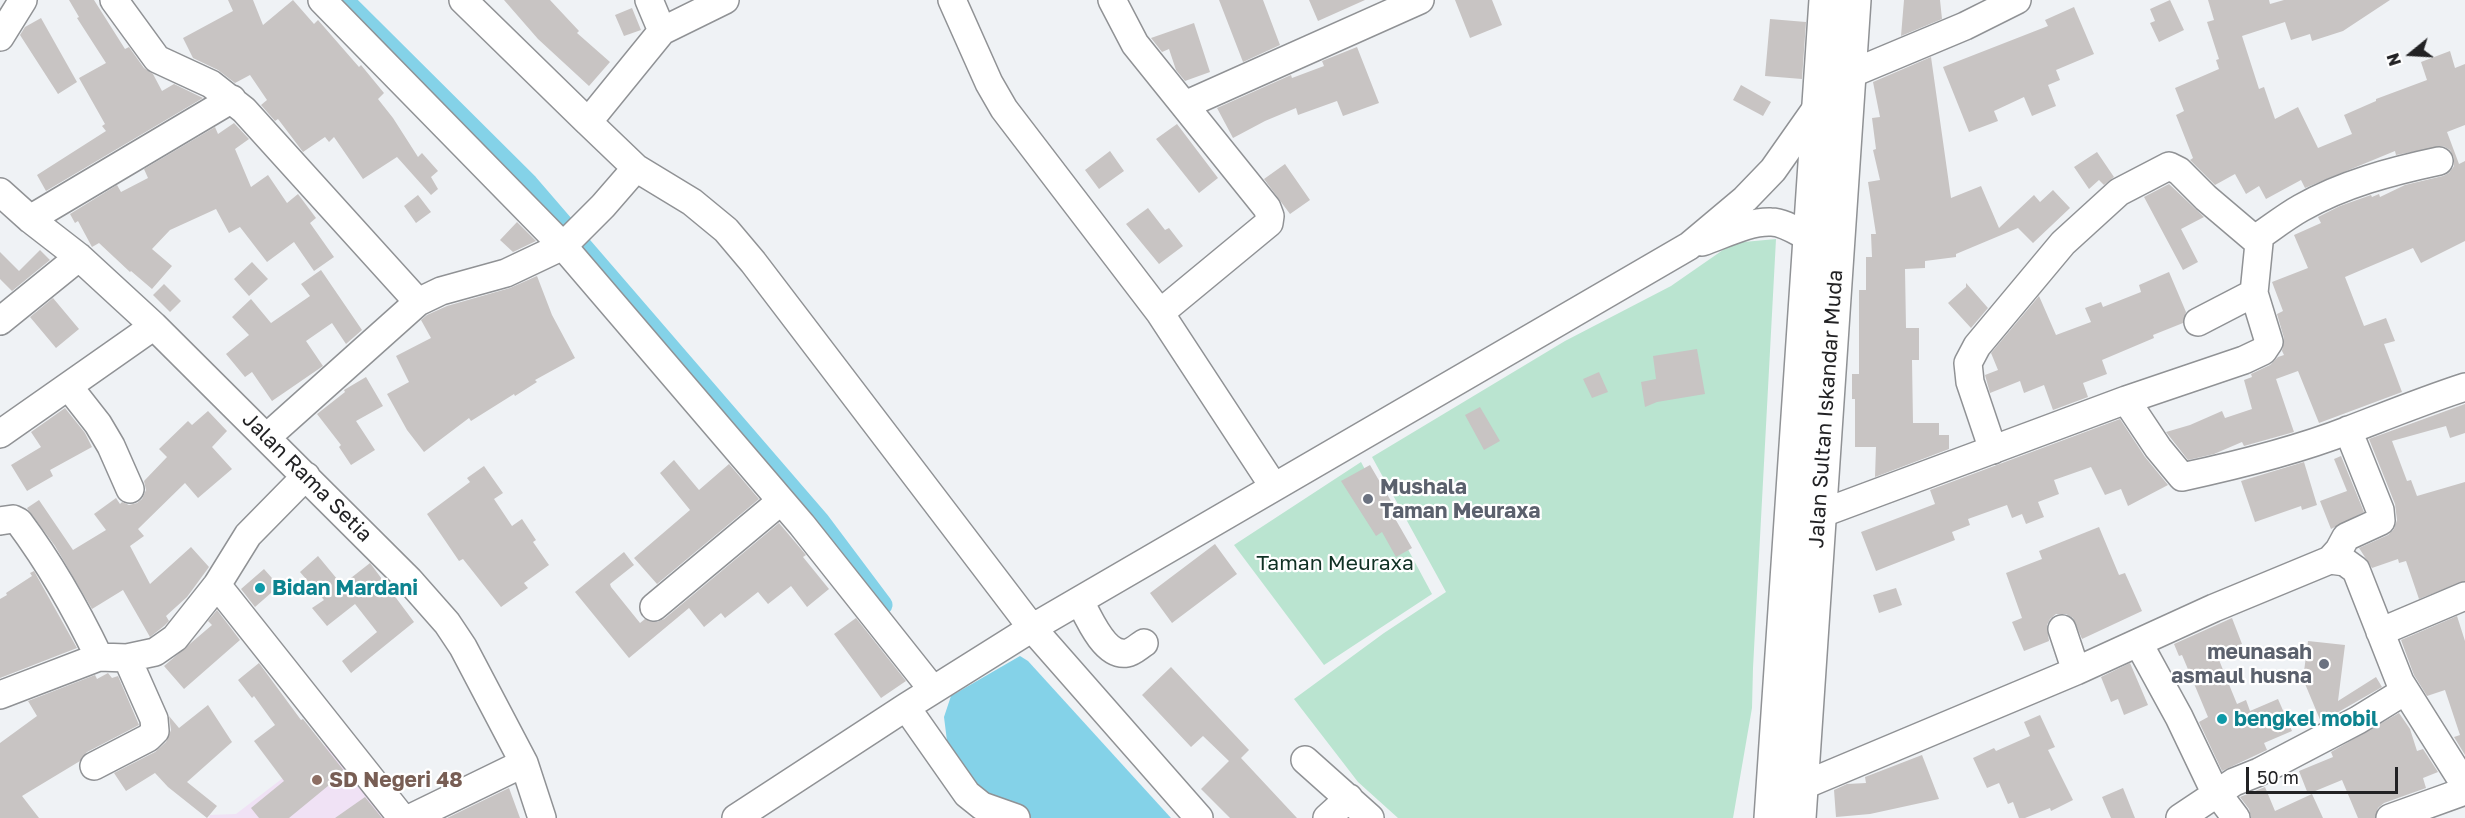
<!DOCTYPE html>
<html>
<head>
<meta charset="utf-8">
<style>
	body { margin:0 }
	#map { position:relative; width:2465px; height:818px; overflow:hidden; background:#eff2f5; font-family:"Golos Text",sans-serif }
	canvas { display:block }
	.north { position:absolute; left:2381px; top:24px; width:60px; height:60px; -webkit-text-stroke:4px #fff; paint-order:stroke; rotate:252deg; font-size:16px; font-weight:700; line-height:24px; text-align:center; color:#222224 }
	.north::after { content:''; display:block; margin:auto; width:21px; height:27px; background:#222224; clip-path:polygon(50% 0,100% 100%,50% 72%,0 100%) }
	.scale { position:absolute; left:2246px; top:767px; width:152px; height:27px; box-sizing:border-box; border:3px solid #222224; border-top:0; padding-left:8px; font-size:18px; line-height:21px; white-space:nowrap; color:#222224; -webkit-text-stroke:4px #fff; paint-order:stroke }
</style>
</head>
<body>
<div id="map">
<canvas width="2465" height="818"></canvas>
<div class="north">N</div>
<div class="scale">50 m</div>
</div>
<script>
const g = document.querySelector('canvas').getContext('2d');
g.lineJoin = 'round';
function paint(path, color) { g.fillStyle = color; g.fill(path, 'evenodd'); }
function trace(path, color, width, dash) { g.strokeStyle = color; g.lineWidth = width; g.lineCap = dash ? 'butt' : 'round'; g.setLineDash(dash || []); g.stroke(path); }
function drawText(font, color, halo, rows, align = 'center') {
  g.font = font + ' "Golos Text",sans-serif'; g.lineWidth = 4.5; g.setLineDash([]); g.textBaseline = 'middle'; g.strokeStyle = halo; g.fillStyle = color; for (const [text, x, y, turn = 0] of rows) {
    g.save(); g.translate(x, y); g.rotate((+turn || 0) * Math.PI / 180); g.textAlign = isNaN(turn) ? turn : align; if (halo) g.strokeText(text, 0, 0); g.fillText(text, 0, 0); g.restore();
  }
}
const education = new Path2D(`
	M326 745 384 818H209L210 815 236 814Z`);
const green = new Path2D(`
	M1776 239 1753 668 1752 708 1733 818H1398L1358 782 1294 699 1384 633 1446 592 1372 457 1565 341 1671 286 1733 243Z
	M1361 462 1432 594 1324 665 1234 545Z`);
const water = new Path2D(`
	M1020 656 1028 661 1171 818H1027L982 798 948 749 944 717 951 696Z`);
const canal = new Path2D(`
	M343 0 528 184 819 521 882 605`);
const building = new Path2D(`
	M69 0H94L125 49 129 47 144 68 153 74 162 91 174 84 203 98 46 191 37 175 106 131 102 126 105 124 79 78 106 63 77 18 79 17Z
	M228 0H253L263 25 293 0 314 24 318 20 359 67 361 65 384 93 378 99 393 118 418 157 422 153 438 171 431 177 438 189 431 195 397 157 363 179 334 137 329 142 325 137 303 152 278 119 275 121 261 105 267 100 250 75 235 83 218 70 193 58 183 38 233 11Z
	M504 0H550L579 31 577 33 610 62 589 86 538 39Z
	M1219 0H1263L1280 45 1243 62Z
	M1309 0H1365L1318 21Z
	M1455 0H1492L1502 25 1470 38Z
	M1904 0H1940L1942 19 1901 36Z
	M2170 0 2184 30 2159 42 2150 23 2155 21 2150 9Z
	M2208 0H2269L2270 4 2284 0H2390L2343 31 2312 41 2310 34 2291 40 2285 22 2242 36 2259 89 2264 87 2275 119 2298 107 2318 148 2352 134 2344 115 2376 101V99L2427 80 2421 62 2450 51 2455 68 2465 64V125L2447 132 2459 164 2465 161V241L2421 263 2413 248 2345 277 2364 326 2386 318 2395 341 2384 344 2402 392 2319 423 2298 371 2276 379 2294 432 2244 446 2242 442 2214 454 2188 460 2166 432 2190 425 2222 411 2225 418 2252 409 2244 380 2252 377 2251 374 2270 365 2278 357 2284 355 2282 351 2284 338 2277 314 2283 311 2272 282 2308 268 2294 235 2321 223 2318 217 2340 206 2371 195 2372 197 2379 194 2380 197 2405 185 2443 176 2449 173 2454 166V158L2450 150 2443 146 2396 155 2395 151 2305 188 2301 180 2266 199 2259 186 2246 194 2235 174 2215 185 2190 160 2193 158 2176 115 2184 111 2175 88 2219 69 2216 60 2219 59 2207 22 2214 20Z
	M2074 7 2094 54 2056 70 2060 80 2048 85 2056 106 2032 116 2024 97 1994 111 1998 121 1969 132 1943 67 2048 26 2045 20Z
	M632 8 641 30 624 36 615 15Z
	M41 18 77 82 58 94 20 35 25 27Z
	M1770 19 1806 22 1802 79 1765 76Z
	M1194 23 1210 72 1185 81 1176 70 1169 49 1162 52 1151 38Z
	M1357 47 1379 103 1343 116 1337 101 1298 115 1296 108 1265 121 1233 138 1217 108 1291 75 1292 78 1324 66 1322 61Z
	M1931 57 1951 198 1981 186 1999 228 2034 195 2040 202 2053 190 2070 208 2033 243 2018 228 1956 254V257L1925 261V268L1905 269 1906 328H1919V360H1912L1913 423H1939V435H1949V449L1875 477 1876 447H1855V399H1852V374H1859V290H1866V257H1872L1871 234H1876L1868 182 1880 180 1873 150 1876 149 1872 118 1880 117 1873 82Z
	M1741 85 1771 102 1763 116 1733 100Z
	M234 123 249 139 235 149 251 187 268 175 287 203 298 194 316 218 310 223 334 257 314 271 294 242 267 262 240 227 229 233 216 209 170 230 152 249 172 266 152 289 131 271 130 272 99 243 92 247 78 221 75 223 70 214 117 185 121 192 148 178 144 169 215 127 218 134Z
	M1177 124 1218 178 1199 193 1156 139Z
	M1110 151 1124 171 1099 189 1085 170Z
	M2097 152 2114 177 2104 185 2099 180 2089 189 2074 167Z
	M1285 164 1310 200 1290 214 1264 179Z
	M2169 184 2204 217 2181 229 2198 262 2183 270 2144 197Z
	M418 195 431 212 416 223 404 206Z
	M1148 208 1165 230 1169 228 1183 246 1159 264 1126 224Z
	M517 222 536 241 513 252 500 240Z
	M40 250 50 260 12 291 0 279V252L19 271Z
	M252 262 268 279 249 296 234 279Z
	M321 270 362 330 346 344 332 323 306 341 323 366 272 401 252 372 245 377 226 354 249 335 232 317 251 299 271 323 310 296 301 284Z
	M2169 272 2186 312 2183 323 2153 335 2154 338 2102 360 2107 374 2083 383 2088 397 2053 410 2044 385 2024 393 2020 381 1990 393 1985 375 1998 370 1991 353 2039 296 2056 335 2091 322 2085 308 2101 302 2103 307 2141 292 2139 285Z
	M537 276 552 315 575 358 535 380 537 382 515 396 514 394 471 421 469 418 424 452 407 430 387 394 409 382 396 356 431 338 421 320 427 315 447 306 510 288Z
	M1966 283 1988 308 1971 328 1948 303 1966 287Z
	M164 284 181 301 170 312 153 295Z
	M53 298 79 329 56 348 30 317Z
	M1697 349 1705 394 1657 402 1645 407 1641 382 1656 379 1653 356Z
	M1599 372 1608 392 1592 398 1583 379Z
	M366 377 383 406 356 421 375 450 351 465 339 447 341 445 317 414 345 392 344 390Z
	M2465 404V433L2450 438 2446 426 2392 441 2407 481 2411 480 2417 496 2465 482V581L2419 599 2406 561 2399 563 2398 559 2372 568 2359 548 2388 535 2394 529 2397 520 2395 504 2369 439Z
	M1480 407 1500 441 1484 450 1465 415Z
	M65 408 85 433 92 447 50 470 53 476 27 491 11 465 41 447 31 432Z
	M208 411 227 431 212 447 232 469 198 498 185 483 138 529 144 536 130 546 150 584 191 547 209 567 187 597 166 616 169 621 164 626 150 637 123 590 92 609 55 546 27 508 39 500 73 550 106 530 94 514 116 498 120 504 122 502 129 505 137 503 142 499 146 490 144 481 167 457 159 449 188 421 192 425Z
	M2120 419 2145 457 2168 485 2128 506 2121 489 2105 495 2091 467 2054 480 2059 494 2038 502 2044 517 2026 524 2022 514 2012 518 2007 505 1968 519 1970 525 1952 532 1955 540 1876 571 1861 532 1935 504 1930 490Z
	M2341 456 2364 512 2331 529 2320 501 2347 491 2334 459Z
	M674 460 699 490 729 464 759 499 657 584 634 558 690 510 660 473Z
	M2304 462 2317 505 2302 510 2301 506 2255 522 2241 481Z
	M1370 465 1398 513 1393 515 1412 548 1396 557 1382 532 1376 536 1341 481Z
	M484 466 503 493 494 499 512 526 522 519 536 540 533 542 549 565 524 583 528 588 501 607 463 559 459 561 427 514 470 482 467 478Z
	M779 523 806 555 803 557 829 589 807 607 791 586 768 604 758 592 725 618 721 613 704 627 689 608 629 658 575 592 624 552 634 565 610 584 611 587 640 623 645 619 657 622 664 619Z
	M2099 527 2119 575 2125 573 2142 611 2082 639 2073 618 2066 614H2056L2050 619 2047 625 2049 641 2024 651 2012 622 2022 618 2006 573 2042 559 2039 551Z
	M1215 544 1237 574 1172 623 1150 593Z
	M318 556 342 585 370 563 414 622 351 673 342 661 377 632 355 604 327 626 312 608 324 600 300 572Z
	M264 569 279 586 255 607 241 589Z
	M34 571 77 648 0 678V599L7 595 6 593 32 576 30 573Z
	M1896 588 1902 605 1879 613 1873 595Z
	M217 610 240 640 184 689 164 666 212 625 208 621Z
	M2457 616 2465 641V755L2454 737 2460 735 2445 690 2427 696 2414 675 2401 640Z
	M856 618 906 681 881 698 834 634Z
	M2232 618 2242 644 2235 647 2238 653 2219 660 2237 704 2246 700 2250 711 2278 699 2292 731 2264 743 2267 750 2222 771 2199 722 2208 717 2182 655 2179 656 2174 644Z
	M2308 641 2345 645 2338 701 2376 677 2382 687 2321 722 2303 679Z
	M259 663 301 720 303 719 345 772 289 818H259L251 808 284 781 254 741 275 725 254 696 252 698 238 680Z
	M2130 663 2148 705 2124 715 2118 699 2111 702 2101 677Z
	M1171 667 1249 750 1241 758 1297 818H1230L1201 789 1229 761 1203 736 1191 747 1142 695Z
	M108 673 112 678 118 676 139 725 87 752 80 761 22 796 39 818H0V743L37 716 28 701 95 675 97 679Z
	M208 705 232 742 187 782 217 806 207 818 168 787 155 773 126 791 114 773 155 752 166 742 171 730 169 716 179 728Z
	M2399 713 2410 729 2417 751 2423 749 2438 772 2423 778 2426 788 2384 803 2378 808 2375 818H2358L2342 780 2308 794 2299 771 2333 757 2331 752Z
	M2040 715 2055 747 2048 750 2073 800 2051 811 2050 808 2025 818H2019L2013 802 2008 804 1999 783 1987 788 1973 758 1994 748 1996 751 2030 736 2024 722Z
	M1922 755 1939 799 1870 814 1836 817 1834 790 1847 784 1866 783 1865 777Z
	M2265 787 2275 811 2312 794 2323 818H2251L2249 809 2240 797Z
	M509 788 520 818H447Z
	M2123 788 2135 818H2111L2102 797Z
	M365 797 382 818H335Z`);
const minor = new Path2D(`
	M114 0 157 59 211 84 244 110 418 302 267 437
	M322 0 563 246 802 525 933 690
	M463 0 588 122
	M649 0 662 31
	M725 0 662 31 588 122 636 168 692 202 726 230 753 262 1032 628 1199 818
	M952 0 989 83 1004 109 1160 313 1274 487
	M1112 0 1135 44 1267 208 1270 216 1269 223 1160 313
	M0 37 23 0
	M1848 75 1965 26 2017 0
	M1185 105 1420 0
	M0 192 30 219 79 257 154 326 409 580 447 623 463 647 524 763 542 818
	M30 219 232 99
	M2255 239C2270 229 2285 217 2301 208 2343 184 2392 171 2439 161
	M1702 242C1723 235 1749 221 1771 222 1784 222 1798 232 1810 238
	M418 302 441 291 506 273 563 246 603 206 636 168
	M0 321 79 257
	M2198 322 2254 293
	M69 387 98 424 111 446 130 489
	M0 434 154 326
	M1993 450 1970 382 1968 363 1977 346 2063 243 2119 192 2169 166 2179 171 2206 198 2259 243 2254 293 2269 342 2263 351 2244 360 2126 400
	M1820 514 2126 400 2158 448 2182 477C2238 465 2295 451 2349 430 2388 415 2425 400 2465 387
	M0 521 13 519 19 522C51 565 76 609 99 657
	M2330 560 2339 550 2346 537 2381 521 2380 510 2348 430
	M217 585 402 818
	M1080 601C1088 617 1105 657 1127 653 1133 652 1139 646 1144 643
	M654 607 781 501
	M2062 629 2076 671
	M2380 632 2465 596
	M2139 644 2179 717 2212 786 2236 818
	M0 695 99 657 127 658 155 652 175 638 217 585 248 535 306 476
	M906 707 967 794 982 806 1016 818
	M1305 760 1370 818
	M94 766 148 738 155 731 154 719 127 658
	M1802 786 2076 671 2214 608 2330 560 2345 562 2356 570 2400 682 2465 785
	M411 818 524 763
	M736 818 906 707 1032 628 1689 246 1745 199 1773 170 1818 106
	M1327 818 1349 798
	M2180 818 2234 782 2259 772 2358 720 2405 691
	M2390 818 2465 791`);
const highway = new Path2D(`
	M1771 818 1826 0
	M1799 818 1854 0`);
const markers = [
	[1368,499,6,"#6b7280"],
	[260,588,6,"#0f9aa8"],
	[2324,664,6,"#6b7280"],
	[2222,719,6,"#0f9aa8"],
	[317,780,6,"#8d6e63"]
];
const streetNames = [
	["Jalan Sultan Iskandar Muda",1826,409,-86],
	["Jalan Rama Setia",307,477,45]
];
const worshipNames = [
	["Mushala",1380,487],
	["Taman Meuraxa",1380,511],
	["meunasah",2312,652,"right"],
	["asmaul husna",2312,676,"right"]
];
const parkNames = [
	["Taman Meuraxa",1335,563]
];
const cultureNames = [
	["Bidan Mardani",272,588],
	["bengkel mobil",2234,719]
];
const educationNames = [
	["SD Negeri 48",329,780]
];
paint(education, '#f0e2f5');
paint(green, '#bae4d0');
paint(water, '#84d2e8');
trace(canal, '#84d2e8', 21);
paint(building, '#c8c4c3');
trace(minor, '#909295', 30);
trace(highway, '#909295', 36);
trace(minor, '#fff', 27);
trace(highway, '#fff', 33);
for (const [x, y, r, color] of markers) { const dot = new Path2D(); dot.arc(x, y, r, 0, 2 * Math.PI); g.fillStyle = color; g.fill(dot); trace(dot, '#fff', 2); }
drawText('21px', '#222224', '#fff', streetNames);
drawText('bold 21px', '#5b616d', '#fff', worshipNames, 'left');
drawText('21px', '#103124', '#fff', parkNames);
drawText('bold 21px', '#0d838f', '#fff', cultureNames, 'left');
drawText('bold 21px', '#785e54', '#fff', educationNames, 'left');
</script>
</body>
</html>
